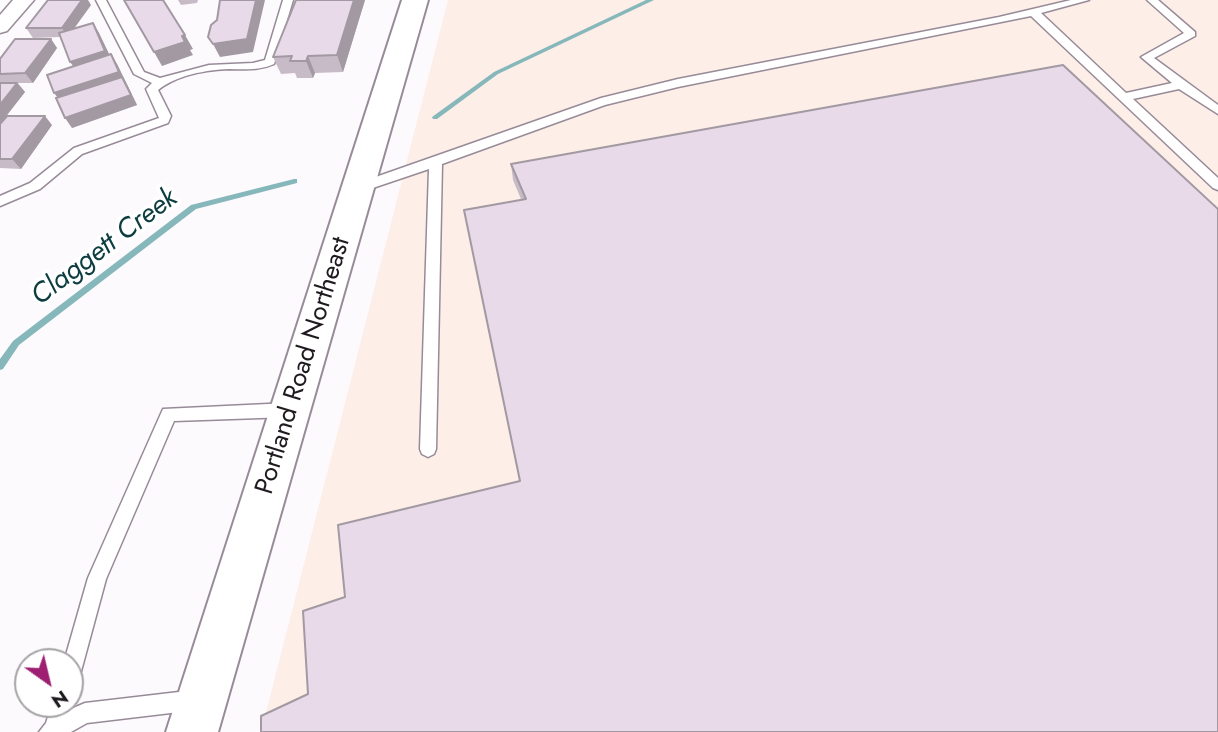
<!DOCTYPE html>
<html>
<head>
<meta charset="utf-8">
<style>
	body { margin:0 }
	#map { position:relative; width:1218px; height:732px; overflow:hidden; background:#fdfafd; font-family:Jost,sans-serif }
	canvas { display:block }
	.north { position:absolute; left:14px; top:648px; width:70px; height:70px; box-sizing:border-box; background:#fff; border:2px solid #a5a3a5; border-radius:50%; rotate:146deg; font-size:19px; font-weight:700; line-height:28px; text-align:center; color:#1f1a1f }
	.north::after { content:''; display:block; margin:auto; width:24px; height:32px; background:#9e1e71; clip-path:polygon(50% 0,100% 100%,50% 72%,0 100%) }
</style>
</head>
<body>
<div id="map">
<canvas width="1218" height="732"></canvas>
<div class="north">N</div>
</div>
<script>
const g = document.querySelector('canvas').getContext('2d');
g.lineJoin = 'round';
function paint(path, color) { g.fillStyle = color; g.fill(path, 'evenodd'); }
function trace(path, color, width, dash) { g.strokeStyle = color; g.lineWidth = width; g.lineCap = dash ? 'butt' : 'round'; g.setLineDash(dash || []); g.stroke(path); }
function drawText(font, color, halo, rows, align = 'center') {
  g.font = font + ' Jost,sans-serif'; g.lineWidth = 7; g.setLineDash([]); g.textBaseline = 'middle'; g.strokeStyle = halo; g.fillStyle = color; for (const [text, x, y, turn = 0] of rows) {
    g.save(); g.translate(x, y); g.rotate((+turn || 0) * Math.PI / 180); g.textAlign = isNaN(turn) ? turn : align; if (halo) g.strokeText(text, 0, 0); g.fillText(text, 0, 0); g.restore();
  }
}
const industrial = new Path2D(`
	M448 0H1218V732H261Z`);
const stream = new Path2D(`
	M646 0H654L498 74 437 119H433L432 117 494 72Z
	M294 179H297V183L196 209 19 345 3 369 0 370V359L13 341 191 205Z`);
const lane = new Path2D(`
	M96 0H106L144 72 160 78 209 65 253 63 265 60 283 0H293L274 64C259 71 245 69 229 69 206 70 177 75 158 90L171 116 168 123 82 154 40 189 0 206V196L30 183 74 148 159 118 146 89 152 83 134 74Z
	M1071 0H1089L1041 13 1126 93 1172 83 1141 57 1184 33 1147 0H1158L1195 32V36L1154 58 1218 105V114L1179 89 1133 99 1218 178V190L1213 188 1031 16 678 87 605 105 442 164 436 449 434 454 428 457 422 454 420 449 429 169 358 193 353 191V185L601 98 678 79 999 17Z
	M289 403 295 405 297 410 295 415 289 417 174 421 106 579 80 675 77 682 70 685V662H64L88 578 163 409Z
	M196 690 203 693 206 700 203 707 196 710 87 723 71 732H39L46 723 52 704H70V698L71 709 85 703Z`);
const street = new Path2D(`
	M13 0H34L7 31 0 33V15Z`);
const primary = new Path2D(`
	M402 0H428L218 732H166Z`);
const wall = new Path2D(`
	M178 0H198L197 3 181 5Z
	M296 0H365L343 72 315 73 313 78H297L295 73 281 74 273 57Z
	M91 5 74 28 93 23 99 33 109 55 117 64 137 105 72 128 58 98 73 66 60 37 33 38 26 28Z
	M51 39 57 48 33 83H18L25 92 0 124V59Z
	M1063 65 308 694 345 597 520 481 521 199 513 180 511 164Z
	M0 124 52 125 21 169 0 168Z`);
const shadedWall = new Path2D(`
	M82 0H88L91 5 68 37 62 28Z
	M256 0H265L253 52 220 57 213 44Z
	M354 0H365L343 72 337 55Z
	M93 23 99 33 112 60 77 71 70 62Z
	M185 35 193 49 190 50 193 55 162 66 154 52Z
	M51 39 57 48 33 83 25 73Z
	M111 54 117 64 137 105 72 128 65 118 62 103 54 93Z
	M308 56 315 73 313 78 306 61Z
	M17 83 25 92 0 124V105Z
	M45 116 52 125 21 169 12 159Z`);
const building = new Path2D(`
	M48 0H82L62 28H26Z
	M124 0H163L185 35 182 36 185 42 154 52Z
	M220 0H256L247 39 213 44 208 37 211 25 217 20Z
	M296 0H354L337 55 308 56 306 61H290L292 56 273 57Z
	M93 23 105 51 70 62 59 33Z
	M15 39H51L25 73 0 74V59Z
	M111 54 119 72 54 93 47 75Z
	M1063 65 1218 209V732H261V716L308 694 303 611 345 597 338 525 520 481 464 210 526 199 511 164Z
	M122 77 131 95 65 118 56 98Z
	M0 83H17L0 105Z
	M7 116H45L12 159H0V124Z`);
const streetNames = [
	["Portland Road Northeast",304,366,-73]
];
const waterNames = [
	["Claggett Creek",105,248,-37]
];
paint(industrial, '#fdeee8');
paint(stream, '#86b8bb');
trace(lane, '#978b98', 3);
trace(street, '#978b98', 3);
trace(primary, '#978b98', 4);
paint(lane, '#fff');
paint(street, '#fff');
paint(primary, '#fff');
paint(wall, '#c8bbc8');
paint(shadedWall, '#a299a2');
paint(building, '#e8dae8');
trace(building, '#a299a2', 2);
drawText('26px', '#1f1a1f', '#fff', streetNames);
drawText('italic 28px', '#0d3d41', '#fff', waterNames);
</script>
</body>
</html>
